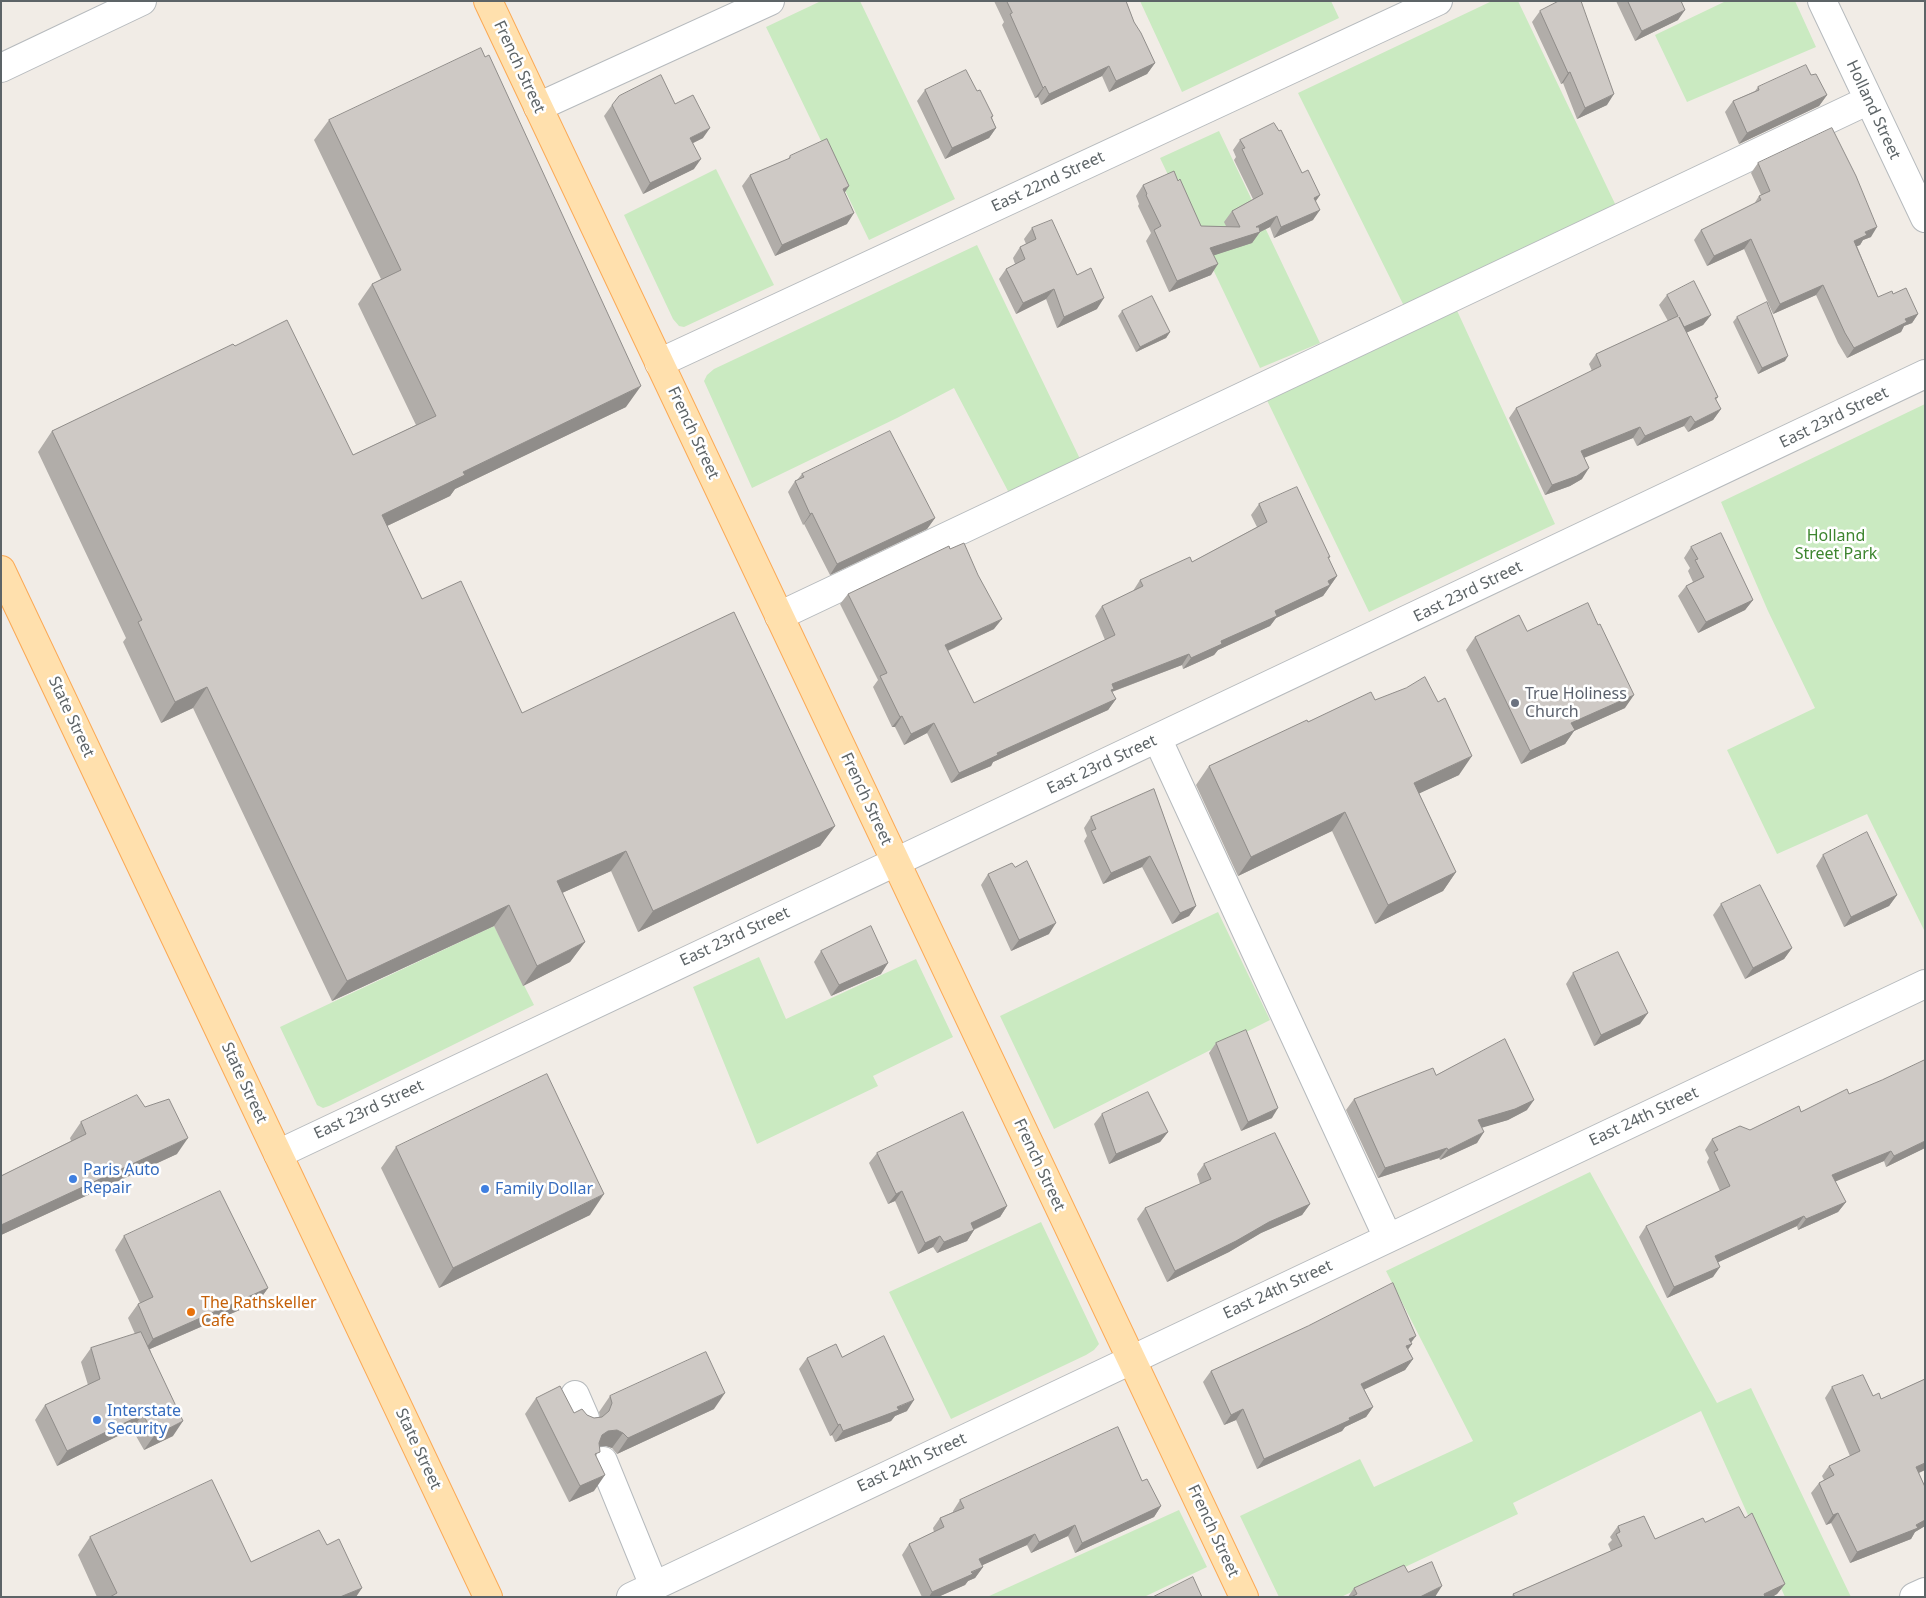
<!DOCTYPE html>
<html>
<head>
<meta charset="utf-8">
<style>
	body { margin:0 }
	#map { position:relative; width:1926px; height:1598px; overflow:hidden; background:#f1ece6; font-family:"Noto Sans",sans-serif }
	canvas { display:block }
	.frame { position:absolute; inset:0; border:2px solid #5d6467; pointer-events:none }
</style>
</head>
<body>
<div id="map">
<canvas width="1926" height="1598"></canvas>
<div class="frame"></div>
</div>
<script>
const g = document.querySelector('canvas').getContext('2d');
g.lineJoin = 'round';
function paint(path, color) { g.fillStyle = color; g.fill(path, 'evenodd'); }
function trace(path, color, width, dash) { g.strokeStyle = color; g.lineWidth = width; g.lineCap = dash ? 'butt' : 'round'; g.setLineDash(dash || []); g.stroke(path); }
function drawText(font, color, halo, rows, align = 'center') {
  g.font = font + ' "Noto Sans",sans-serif'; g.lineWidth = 5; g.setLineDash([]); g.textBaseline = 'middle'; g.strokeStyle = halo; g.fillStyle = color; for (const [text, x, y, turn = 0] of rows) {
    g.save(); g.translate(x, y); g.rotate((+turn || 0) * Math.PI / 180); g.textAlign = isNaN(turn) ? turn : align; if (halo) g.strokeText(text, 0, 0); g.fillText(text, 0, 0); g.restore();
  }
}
const green = new Path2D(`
	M821 1H860L955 199 869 240 766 27Z
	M1140 1H1331L1339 18 1182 92Z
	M1492 1H1518L1618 210 1405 308 1298 93Z
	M1726 1H1795L1816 47 1687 102 1655 35Z
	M1219 131 1320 343 1260 368 1160 158Z
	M716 169 774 285 684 327 679 326 673 319 624 215Z
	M977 245 1081 461 1009 493 954 388 897 418 752 488 704 381 707 375 714 369Z
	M1454 304 1555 524 1369 612 1263 392Z
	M1925 404V932L1867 814 1777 854 1727 750 1815 708 1768 611 1721 502Z
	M1218 912 1270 1020 1054 1129 1000 1016Z
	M494 926 534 1005 329 1106 323 1108 317 1105 280 1027Z
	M759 957 786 1019 916 959 953 1037 873 1076 878 1086 757 1144 693 987Z
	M1590 1172 1717 1403 1751 1388 1851 1597H1785L1701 1411 1513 1503 1518 1514 1341 1597H1279L1240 1516 1360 1459 1374 1487 1473 1441 1386 1271Z
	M1041 1222 1099 1344 1094 1350 1086 1355 951 1419 889 1292Z
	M1179 1510 1207 1567 1144 1597H987Z`);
const minor = new Path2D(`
	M1822 1 1925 218
	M1 68 142 1
	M538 107 770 1
	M659 363 1438 1
	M779 616 1869 100
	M1158 740 1388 1238
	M278 1154C827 894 1377 636 1925 374
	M575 1395 585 1418
	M603 1461 654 1586
	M631 1597 1925 984
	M1914 1597 1925 1592`);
const major = new Path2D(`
	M488 1 1244 1597
	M1 570 488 1597`);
const wall = new Path2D(`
	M994 1H1126L1134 22 1155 63 1147 74 1109 92 1102 76 1041 105 1038 97 1035 98 1002 25 1004 22Z
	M1616 1H1681L1678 20 1635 41Z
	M1540 11 1607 105 1577 119 1563 83 1561 84 1532 22Z
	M1811 75 1827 95 1819 106 1739 144 1725 112 1733 101 1755 91 1758 87Z
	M925 90 977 91 993 116 992 118 996 128 989 138 945 159 917 101Z
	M612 105 703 138 693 143 694 169 643 194 604 116Z
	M329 120 626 407 455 489 450 496 387 526 422 599 522 713 835 826 820 846 638 932 611 871 562 893 585 942 570 962 523 986 494 926 332 1001 193 708 161 723 123 642 126 638 38 452 52 431 235 346 353 455 416 425 358 304 372 284 381 279 314 140Z
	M1240 140 1302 173 1320 195 1316 201 1313 220 1274 238 1270 227 1260 232 1252 243 1214 255 1211 275 1169 292 1146 241 1151 233 1138 206 1139 204 1136 196 1143 185 1178 181 1201 226H1226L1224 222 1232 211 1253 199 1234 160 1236 157 1233 150Z
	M790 156 847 224 775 256 742 186 750 175 788 159Z
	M1758 163 1871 237 1863 240 1860 245 1857 246 1878 297 1918 314 1912 323 1904 326 1901 332 1847 358 1838 343 1816 295 1773 314 1744 249 1707 266 1694 240 1701 230 1754 204 1759 196 1761 195 1751 173Z
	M1032 228 1077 275 1097 309 1057 328 1046 299 1016 314 999 279 1006 269 1015 264 1013 258 1020 247 1026 244 1024 239Z
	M1667 295 1711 315 1703 325 1686 333 1718 397 1716 400 1721 409 1713 420 1688 432 1684 426 1637 446 1633 438 1584 457 1582 479 1570 486 1545 495 1509 418 1516 408 1592 371 1589 364 1596 354 1668 321 1659 305Z
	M1122 311 1170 332 1166 338 1136 352 1118 316Z
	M1737 317 1785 361 1758 374 1733 322Z
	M802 474 935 518 927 529 830 575 804 524 803 525 788 492 795 481 797 480Z
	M1259 504 1330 557 1328 559 1337 576 1323 596 1276 618 1270 626 1218 650 1214 655 1183 669 1182 665 1112 692 1116 699 1108 710 993 762 991 766 951 783 927 733 904 745 895 727H892L873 687 878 680 840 604 848 594 994 629 948 651 974 703 1105 640 1095 616 1102 606 1133 591 1140 580 1192 562 1257 527 1251 515Z
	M1691 547 1753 600 1745 610 1698 633 1678 596 1686 586 1693 582 1688 571 1690 568 1684 558Z
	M1527 631 1625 708 1574 731 1565 744 1521 764 1466 650 1475 637Z
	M1375 700 1459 775 1419 793 1456 872 1443 891 1375 924 1332 831 1238 876 1196 785 1209 766 1308 722Z
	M1154 789 1196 906 1189 916 1172 924 1142 867 1103 884 1084 841 1087 836 1084 828 1091 817Z
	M1823 855 1897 895 1889 906 1844 927 1816 866Z
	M988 874 1049 934 1011 951 981 885Z
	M1721 904 1792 948 1784 959 1745 979 1713 915Z
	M821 951 881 974 831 996 814 962Z
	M1573 973 1640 1024 1594 1046 1566 984Z
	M1216 1043 1272 1118 1241 1131 1209 1053Z
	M1436 1075 1527 1110 1508 1120 1482 1127 1477 1143 1440 1160 1439 1158 1378 1178 1346 1110 1354 1099Z
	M1849 1094 1925 1148 1886 1167 1884 1161 1835 1181 1846 1202 1838 1212 1798 1230 1797 1226 1718 1262 1713 1277 1667 1298 1639 1237 1646 1226 1720 1191 1707 1162 1709 1158 1705 1150 1712 1139 1750 1130Z
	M1102 1114 1168 1132 1160 1142 1109 1164 1094 1124Z
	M81 1122 177 1154 1 1235V1176L71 1141 70 1138Z
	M396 1147 590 1215 439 1288 381 1168Z
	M877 1153 1007 1206 1000 1217 974 1230 967 1241 937 1253 933 1247 918 1254 895 1201 888 1204 869 1163Z
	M1204 1164 1310 1204 1302 1215 1261 1233 1229 1252 1167 1282 1137 1219 1145 1208 1200 1184 1197 1174Z
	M124 1236 268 1288 258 1302 150 1349 173 1436 144 1450 132 1429 57 1466 35 1420 45 1405 88 1385 81 1362 91 1348 135 1334 128 1318 138 1304 140 1303 115 1250Z
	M1411 1343 1412 1344 1408 1350 1413 1359 1405 1370 1364 1389 1373 1407 1366 1417 1345 1427 1342 1431 1257 1469 1236 1420 1224 1425 1203 1382 1211 1371Z
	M842 1357 907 1411 895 1416 891 1421 835 1442 832 1435 830 1436 799 1369 807 1358Z
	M1925 1379V1470L1919 1473 1925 1487V1526L1915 1532 1911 1539 1850 1563 1831 1523 1826 1525 1811 1493 1819 1483 1824 1480 1822 1476 1829 1466 1850 1456 1825 1398 1832 1387 1873 1396 1881 1399Z
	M610 1396 714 1409 617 1454 612 1448 606 1446H599L596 1457 594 1491 569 1502 525 1414 536 1398 574 1413 587 1415 594 1418 600 1417 599 1412Z
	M1142 1481 1161 1506 1154 1517 1075 1553 1068 1536 1031 1553 1027 1545 982 1565 983 1567 975 1578 968 1581 965 1585 938 1597H922L902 1555 909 1544 934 1532 933 1528 940 1518 953 1512V1511L960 1500Z
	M1745 1518 1785 1584 1777 1594 1772 1597H1512L1513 1594 1611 1551 1608 1544 1612 1540 1610 1537 1618 1526 1655 1539 1705 1522Z
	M90 1537 251 1562 327 1545 356 1597H97L78 1555Z
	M1408 1572 1435 1597H1348L1354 1588Z`);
const shadedWall = new Path2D(`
	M1685 10 1678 20 1635 41 1642 31Z
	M1155 63 1147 74 1109 92 1116 81Z
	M1109 66 1102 76 1041 105 1049 94Z
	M1570 72 1563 83 1561 84 1568 73Z
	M1045 86 1038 97 1035 98 1043 88Z
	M1614 94 1607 105 1577 119 1585 108Z
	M1827 95 1819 106 1739 144 1747 133Z
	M710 128 703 138 683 148 690 138Z
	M996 128 989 138 945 159 952 148Z
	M701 159 694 169 643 194 650 183Z
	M849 186 842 197 843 189Z
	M1320 195 1312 206 1314 198Z
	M1320 210 1313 220 1274 238 1281 227Z
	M854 213 847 224 775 256 782 245Z
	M1277 216 1270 227 1258 233 1260 232 1252 243 1203 259 1210 248Z
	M1877 227 1871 237 1863 240 1860 245 1848 250 1854 241 1865 232Z
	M1751 239 1744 249 1707 266 1714 256Z
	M1218 264 1211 275 1169 292 1177 281Z
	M1823 285 1816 295 1773 314 1780 304Z
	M1054 289 1046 299 1016 314 1023 303Z
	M1104 298 1097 309 1057 328 1064 317Z
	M1918 314 1912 323 1904 326 1901 332 1847 358 1854 348 1905 319Z
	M1711 315 1703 325 1677 337 1684 327Z
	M1170 332 1166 338 1136 352 1140 347Z
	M1788 356 1785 361 1758 374 1762 368Z
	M641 386 626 407 455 489 450 496 368 535 382 515 463 472Z
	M1721 409 1713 420 1688 432 1695 422Z
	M1691 416 1684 426 1637 446 1645 436Z
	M1640 427 1633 438 1574 462 1581 451Z
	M1589 468 1582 479 1570 486 1545 495 1552 485Z
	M812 513 804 524 803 525 810 514Z
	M935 518 927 529 830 575 837 564Z
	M1337 576 1323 596 1276 618 1270 626 1218 650 1214 655 1183 669 1191 658Z
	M1753 600 1745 610 1698 633 1706 622Z
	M1002 619 994 629 938 655 945 645Z
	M1189 654 1182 665 1111 692 1112 684Z
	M207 687 193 708 161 723 175 702Z
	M1634 695 1625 708 1574 731 1565 744 1521 764 1530 751 1571 723Z
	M1116 699 1108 710 993 762 991 766 951 783 959 773 997 753Z
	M902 716 895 727H892L900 717Z
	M934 723 927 733 904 745 911 734Z
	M1472 756 1459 775 1401 802 1414 783Z
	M1345 812 1332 831 1238 876 1251 857Z
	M835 826 820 846 638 932 653 911Z
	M626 851 611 871 542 902 557 881Z
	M1150 856 1142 867 1103 884 1111 873Z
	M1456 872 1443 891 1375 924 1388 905Z
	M1897 895 1889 906 1844 927 1851 917Z
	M509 905 494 926 332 1001 347 981Z
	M1196 906 1189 916 1172 924 1180 913Z
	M1056 923 1049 934 1011 951 1019 940Z
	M585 942 570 962 523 986 537 966Z
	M1792 948 1784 959 1745 979 1753 968Z
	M888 963 881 974 831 996 839 985Z
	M1648 1013 1640 1024 1594 1046 1601 1035Z
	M1534 1100 1527 1110 1508 1120 1471 1131 1478 1120Z
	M1278 1108 1272 1118 1241 1131 1248 1122Z
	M1168 1132 1160 1142 1109 1164 1116 1154Z
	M1484 1132 1477 1143 1440 1160 1448 1150Z
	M188 1138 177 1154 1 1235V1225Z
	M1925 1141V1148L1886 1167 1894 1156Z
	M1447 1148 1439 1158 1378 1178 1385 1168Z
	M1891 1151 1884 1161 1825 1186 1832 1175Z
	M902 1191 895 1201 888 1204 896 1194Z
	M604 1194 590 1215 439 1288 453 1268Z
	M1846 1202 1838 1212 1798 1230 1806 1219Z
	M1310 1204 1302 1215 1261 1233 1229 1252 1167 1282 1175 1271 1269 1222Z
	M1007 1206 1000 1217 964 1234 971 1223Z
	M1804 1216 1797 1226 1708 1267 1715 1256Z
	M974 1230 967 1241 937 1253 944 1242Z
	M940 1236 933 1247 918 1254 925 1243Z
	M1720 1267 1713 1277 1667 1298 1674 1287Z
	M268 1288 258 1302 143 1352 153 1339Z
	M1416 1336 1410 1344H1412L1404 1354 1398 1357 1409 1339Z
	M1413 1359 1405 1370 1353 1395 1361 1384Z
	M725 1393 714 1409 617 1454 628 1438Z
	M914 1400 907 1411 895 1416 891 1421 835 1442 843 1431Z
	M1373 1407 1366 1417 1345 1427 1342 1431 1257 1469 1264 1459Z
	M1243 1409 1236 1420 1224 1425 1231 1415Z
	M143 1414 132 1429 57 1466 67 1451Z
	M183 1421 173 1436 144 1450 154 1436Z
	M840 1424 832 1435 830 1436 838 1425Z
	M617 1430 623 1433 612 1448 606 1446 597 1447 602 1435 608 1431Z
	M1925 1463V1470L1909 1477 1916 1467Z
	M605 1475 594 1491 569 1502 580 1486Z
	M1161 1506 1154 1517 1075 1553 1082 1543Z
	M1838 1513 1831 1523 1826 1525 1833 1515Z
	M1925 1520V1526L1915 1532 1911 1539 1850 1563 1857 1552 1916 1525Z
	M1075 1525 1068 1536 1031 1553 1039 1542Z
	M1035 1534 1027 1545 972 1570 979 1559Z
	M983 1567 975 1578 968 1581 965 1585 938 1597H929L932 1592Z
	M1785 1584 1777 1594 1772 1597H1762L1764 1594Z
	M1442 1586 1435 1597H1419Z
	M362 1588 356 1597H340Z`);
const building = new Path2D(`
	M1007 1H1126L1134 22 1141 33 1155 63 1116 81 1109 66 1049 94 1045 86 1043 88 1010 14 1012 13Z
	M1559 1H1581L1614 94 1585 108 1570 72 1568 73 1540 11Z
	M1628 1H1681L1685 10 1642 31Z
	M481 48 485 57 489 55 641 386 463 472 465 475 382 515 422 599 461 581 522 713 734 612 835 826 653 911 626 851 557 881 585 942 537 966 509 905 347 981 207 687 175 702 138 622 142 620 52 431 233 344 235 346 287 320 353 455 436 416 372 284 401 270 329 120Z
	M1806 65 1811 75 1816 74 1827 95 1747 133 1733 101 1759 90 1758 87Z
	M966 70 977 91 980 90 993 116 991 117 996 128 952 148 925 90Z
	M661 75 675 104 693 95 710 128 690 138 701 159 650 183 612 105 619 96Z
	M1274 123 1279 131 1281 130 1302 173 1308 170 1320 195 1314 198 1320 210 1281 227 1277 216 1256 227H1259L1260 232 1210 248 1218 264 1177 281 1154 230 1161 226 1146 195 1147 194 1143 185 1174 171 1178 181 1180 179 1201 226 1240 227 1232 211 1263 194 1242 149 1245 148 1240 140Z
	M1832 128 1856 176 1877 227 1865 232 1867 235 1854 241 1878 297 1892 291 1893 294 1906 288 1918 314 1905 319 1907 322 1854 348 1845 333 1823 285 1780 304 1751 239 1714 256 1701 230 1761 200 1759 196 1770 191 1758 163Z
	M827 139 849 186 843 189 854 213 782 245 750 175 790 158V156Z
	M1052 220 1077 275 1091 268 1104 298 1064 317 1054 289 1023 303 1006 269 1025 259 1020 247 1036 239 1032 228Z
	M1694 281 1711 315 1684 327 1679 317 1718 397 1715 398 1721 409 1695 422 1691 416 1645 436 1640 427 1581 451 1589 468 1577 476 1552 485 1516 408 1601 366 1596 354 1678 316 1667 295Z
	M1152 296 1170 332 1140 347 1122 311Z
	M1767 302 1788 356 1762 368 1737 317Z
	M890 431 935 518 837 564 812 513 810 514 795 481 804 477 802 474Z
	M1297 487 1330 557H1328L1337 576 1328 581 1330 585 1275 611 1277 616 1221 641 1222 644 1191 658 1189 654 1112 684 1114 689 1111 690 1116 699 997 753 998 755 959 773 934 723 911 734 902 716 900 717 880 676 887 673 848 594 949 546 950 549 964 543 978 575 1002 619 945 645 974 703 1115 635 1102 606 1143 586 1140 580 1190 557 1192 562 1267 522 1259 504Z
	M1721 533 1753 600 1706 622 1686 586 1704 577 1695 560 1698 559 1691 547Z
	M1588 603 1598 625 1600 624 1634 695 1571 723 1575 730 1530 751 1475 637 1519 615 1527 631Z
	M1425 677 1438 702 1445 698 1472 756 1414 783 1456 872 1388 905 1345 812 1251 857 1209 766 1307 720 1308 722 1371 692 1375 700 1406 688Z
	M1154 789 1196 906 1180 913 1150 856 1111 873 1091 831 1096 829 1091 817Z
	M1867 832 1897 895 1851 917 1823 855Z
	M1027 861 1056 923 1019 940 988 874 1012 863 1015 867Z
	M1760 885 1792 948 1753 968 1721 904Z
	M871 926 888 963 839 985 821 951Z
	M1618 952 1648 1013 1601 1035 1573 973Z
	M1246 1030 1278 1108 1248 1122 1216 1043Z
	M1505 1039 1534 1100 1515 1109 1478 1120 1484 1132 1448 1150 1447 1148 1385 1168 1354 1099 1433 1068 1436 1075Z
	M1925 1060V1141L1894 1156 1891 1151 1832 1175 1846 1202 1806 1219 1804 1216 1715 1256 1720 1267 1674 1287 1646 1226 1730 1186 1714 1152 1718 1150 1712 1139 1740 1126 1750 1130 1799 1106 1801 1112 1847 1089 1849 1094 1882 1080Z
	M547 1074 604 1194 453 1268 396 1147Z
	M1148 1092 1168 1132 1116 1154 1102 1114Z
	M137 1095 145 1107 169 1099 188 1138 1 1225V1176L86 1134 81 1122Z
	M963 1112 1007 1206 971 1223 974 1230 944 1242 940 1236 925 1243 902 1191 896 1194 877 1153Z
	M1275 1133 1310 1204 1269 1222 1236 1241 1175 1271 1145 1208 1211 1179 1204 1164Z
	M220 1191 268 1288 153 1339 138 1304 153 1297 124 1236Z
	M1393 1283 1416 1336 1409 1339 1412 1344 1406 1346 1413 1359 1361 1384 1373 1407 1349 1418 1350 1420 1264 1459 1243 1409 1231 1415 1211 1371 1308 1326Z
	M141 1332 183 1421 154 1436 143 1414 67 1451 45 1405 100 1379 91 1348Z
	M884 1336 914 1400 897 1407 899 1410 843 1431 840 1424 838 1425 807 1358 836 1344 842 1357Z
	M706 1352 725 1393 628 1438 623 1433 617 1430 608 1431 602 1435 599 1443 600 1452 595 1454 605 1475 580 1486 536 1398 560 1386 574 1413 582 1409 587 1415 594 1418 602 1417 609 1411 612 1403 610 1396Z
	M1863 1375 1873 1396 1879 1393 1881 1399 1925 1379V1463L1916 1467 1925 1487V1520L1916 1525 1918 1528 1857 1552 1838 1513 1833 1515 1819 1483 1834 1475 1829 1466 1860 1451 1832 1387Z
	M1118 1427 1142 1481 1147 1479 1161 1506 1082 1543 1075 1525 1039 1542 1035 1534 979 1559 983 1567 971 1572 973 1574 932 1592 909 1544 944 1527 940 1518 964 1508 960 1500Z
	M212 1480 251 1562 319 1530 327 1545 339 1539 362 1588 340 1597H110L117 1593 90 1537Z
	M1739 1507 1745 1518 1752 1513 1785 1584 1764 1594 1765 1597H1515L1513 1594 1622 1546 1616 1534 1620 1532 1618 1526 1644 1516 1655 1539 1703 1518 1705 1522Z
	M1432 1562 1442 1586 1420 1597H1351L1357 1594 1354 1588 1404 1565 1408 1572Z
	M1193 1577 1202 1597H1153Z`);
const markers = [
	[1515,703,5,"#6b7280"],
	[73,1179,5,"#3f7fe0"],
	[485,1189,5,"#3f7fe0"],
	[191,1312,5,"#e8710a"],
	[97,1420,5,"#3f7fe0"]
];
const streetNames = [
	["French Street",519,67,65],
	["Holland Street",1873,110,65],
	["East 22nd Street",1048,182,-25],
	["East 23rd Street",1834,418,-26],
	["French Street",693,433,65],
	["East 23rd Street",1468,592,-26],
	["State Street",71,717,65],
	["East 23rd Street",1102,765,-25],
	["French Street",866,799,65],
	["East 23rd Street",735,937,-25],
	["State Street",244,1083,65],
	["East 23rd Street",369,1110,-25],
	["East 24th Street",1644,1117,-25],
	["French Street",1039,1165,65],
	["East 24th Street",1278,1290,-25],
	["State Street",418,1449,65],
	["East 24th Street",912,1463,-25],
	["French Street",1213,1531,65]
];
const parkNames = [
	["Holland",1836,536],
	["Street Park",1836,554]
];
const worshipNames = [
	["True Holiness",1525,694],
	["Church",1525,712]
];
const shopNames = [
	["Paris Auto",83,1170],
	["Repair",83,1188],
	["Family Dollar",495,1189],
	["Interstate",107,1411],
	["Security",107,1429]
];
const foodNames = [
	["The Rathskeller",201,1303],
	["Cafe",201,1321]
];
paint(green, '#caeac1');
trace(minor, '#b6babd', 30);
trace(major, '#fba955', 30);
trace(minor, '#fff', 28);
trace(major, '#ffe0ad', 28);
paint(wall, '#b1ada9');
paint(shadedWall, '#908d8a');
paint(building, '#cec9c5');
trace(building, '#908d8a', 1);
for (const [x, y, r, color] of markers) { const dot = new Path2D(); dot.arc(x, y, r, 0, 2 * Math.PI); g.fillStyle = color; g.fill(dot); trace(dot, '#fff', 2); }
drawText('16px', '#5d6467', '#fff', streetNames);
drawText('16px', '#3d852f', '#fff', parkNames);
drawText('16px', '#5b616d', '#fff', worshipNames, 'left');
drawText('16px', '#366cbe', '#fff', shopNames, 'left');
drawText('16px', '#c56008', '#fff', foodNames, 'left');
</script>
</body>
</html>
